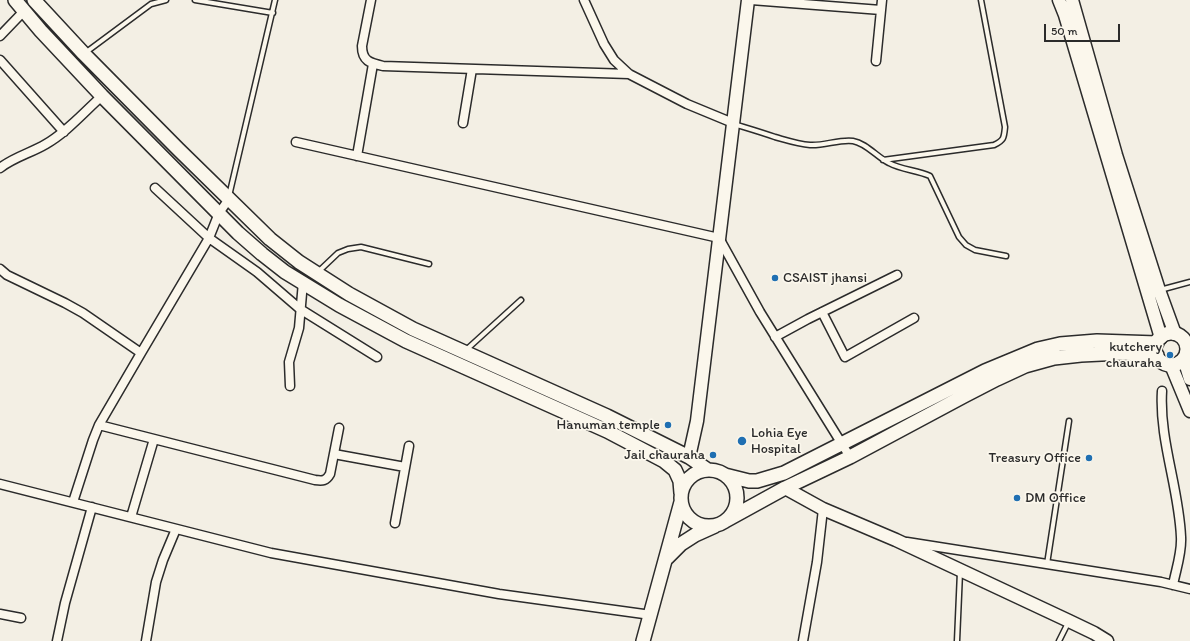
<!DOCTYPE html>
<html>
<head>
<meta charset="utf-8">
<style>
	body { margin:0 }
	#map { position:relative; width:1190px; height:641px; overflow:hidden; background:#f3efe4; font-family:Itim,sans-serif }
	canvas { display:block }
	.scale { position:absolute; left:1044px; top:24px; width:76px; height:18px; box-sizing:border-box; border:2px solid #2b2b2b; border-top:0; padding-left:5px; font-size:12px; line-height:14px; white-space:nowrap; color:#2b2b2b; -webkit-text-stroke:3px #fbf7ec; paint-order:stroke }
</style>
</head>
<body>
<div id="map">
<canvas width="1190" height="641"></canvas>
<div class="scale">50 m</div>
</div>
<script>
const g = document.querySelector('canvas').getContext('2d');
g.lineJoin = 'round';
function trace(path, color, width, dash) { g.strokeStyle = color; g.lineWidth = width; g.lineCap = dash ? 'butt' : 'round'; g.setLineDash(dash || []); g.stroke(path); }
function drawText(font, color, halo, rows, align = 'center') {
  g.font = font + ' Itim,sans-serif'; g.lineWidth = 3.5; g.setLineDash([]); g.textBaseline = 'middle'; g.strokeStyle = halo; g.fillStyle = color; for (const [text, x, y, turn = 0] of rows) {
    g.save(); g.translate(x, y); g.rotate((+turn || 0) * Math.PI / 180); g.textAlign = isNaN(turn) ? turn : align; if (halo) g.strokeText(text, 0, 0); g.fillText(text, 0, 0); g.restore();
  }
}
const lane = new Path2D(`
	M195 0 273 13
	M85 53 151 4 166 0
	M734 124C747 128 761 132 775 137 786 140 798 144 810 145 824 146 840 139 853 141 866 143 877 157 889 163 902 170 917 170 930 176L959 237 966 245 975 250 1006 256
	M883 160 994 145C1004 140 1004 138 1005 127L981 0
	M229 196 275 0
	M318 272 338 253 348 249 361 247 429 264
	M1160 290 1190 282
	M466 350 521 300
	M1047 564 1069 421
	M957 641 960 572
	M1059 641 1068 623`);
const street = new Path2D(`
	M371 0 362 46C362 61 370 63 383 66L629 74
	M584 0 604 44 614 60 629 74 687 104 733 123
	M751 0 881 10
	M0 36 24 11
	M0 60 64 132
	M876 61 882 0
	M463 123 472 69
	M296 142 719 238 760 312 850 457
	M357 156 373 64
	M0 168C14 157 31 153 46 144 67 132 84 112 102 96
	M155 188 209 238 257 272 300 309 377 357
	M0 269 7 275 65 303 83 313 141 353 209 238 219 213 229 199
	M822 312 845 357 914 318
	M775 337 808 319 897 275
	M290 386 289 362 299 328 303 282
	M1162 391C1159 440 1179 488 1181 537 1182 553 1176 569 1173 585
	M99 425 315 480C323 481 326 481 330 474L339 428
	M334 454 405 467
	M0 484 271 553 499 594 651 615
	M73 502 93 440 99 425 141 353
	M131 517 154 439
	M395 523 409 446
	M907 542 1161 582 1190 589
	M0 614 21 618
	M57 641 65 603 92 507
	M146 641 156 582 163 560 176 529
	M803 641 817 562 823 509`);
const secondary = new Path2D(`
	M1059 0 1065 15 1161 338
	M1072 0 1116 155 1159 290 1175 334
	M1184 359 1190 379
	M1171 365 1190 411
	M689 457 697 421 748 0
	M785 488 823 509 896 540 1069 621 1094 633 1107 641`);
const primary = new Path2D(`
	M15 0 41 31 102 96 238 233 262 254 285 272 339 305 406 341 607 431 664 461 675 470 680 481 681 493
	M34 0 84 54 178 149 270 239 299 262 349 294 413 329 607 416 689 457 708 470
	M1155 349a16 16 0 1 1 32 0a16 16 0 1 1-32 0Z
	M681 498a28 28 0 1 1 56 0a28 28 0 1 1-56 0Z
	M725 475 749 481H757L784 473 985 371 1038 349 1060 344 1097 341 1157 343
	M725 521 785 488 850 457 964 396 997 379 1025 366 1054 358 1081 355 1122 353 1157 355
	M667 558 681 544 695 535 715 526
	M643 641 681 502`);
const markers = [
	[775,278,4,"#1f6fb2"],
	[1170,355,4,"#1f6fb2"],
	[668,425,4,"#1f6fb2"],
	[742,441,5,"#1f6fb2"],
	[713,455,4,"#1f6fb2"],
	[1089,458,4,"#1f6fb2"],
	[1017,498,4,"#1f6fb2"]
];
const poiNames = [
	["CSAIST jhansi",783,278,"left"],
	["kutchery",1162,347],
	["chauraha",1162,363],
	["Hanuman temple",660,425],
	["Lohia Eye",751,433,"left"],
	["Hospital",751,449,"left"],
	["Jail chauraha",705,455],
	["Treasury Office",1081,458],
	["DM Office",1025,498,"left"]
];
trace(lane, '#2b2b2b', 7);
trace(street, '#2b2b2b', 11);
trace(secondary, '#2b2b2b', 15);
trace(primary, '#2b2b2b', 16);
trace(lane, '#fbf7ec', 4);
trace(street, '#fbf7ec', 8);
trace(secondary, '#fbf7ec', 12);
trace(primary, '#fbf7ec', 13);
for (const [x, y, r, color] of markers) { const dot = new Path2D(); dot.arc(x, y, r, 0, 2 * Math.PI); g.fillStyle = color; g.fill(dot); trace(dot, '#fbf7ec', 1.5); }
drawText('14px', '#2b2b2b', '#fbf7ec', poiNames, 'right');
</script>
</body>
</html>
